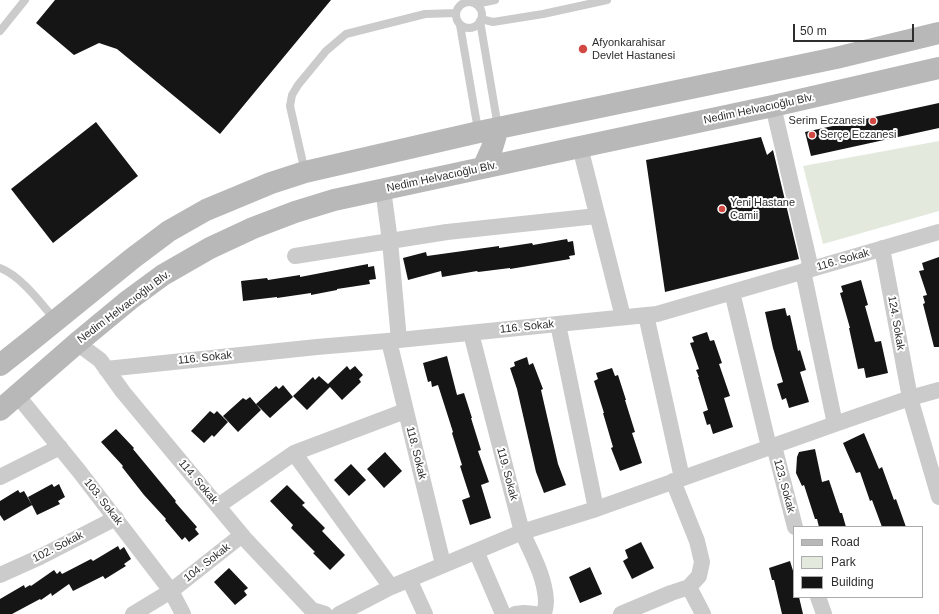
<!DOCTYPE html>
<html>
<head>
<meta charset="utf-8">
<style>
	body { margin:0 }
	#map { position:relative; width:939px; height:614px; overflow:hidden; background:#fff; font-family:Helvetica,sans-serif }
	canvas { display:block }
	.legend { position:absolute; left:793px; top:526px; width:130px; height:72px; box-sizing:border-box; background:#fff; border:1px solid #ababab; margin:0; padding:5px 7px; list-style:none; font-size:12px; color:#2e2e2e }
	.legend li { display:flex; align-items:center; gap:8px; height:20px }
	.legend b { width:20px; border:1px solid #ababab }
	.scale { position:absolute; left:793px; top:24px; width:121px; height:18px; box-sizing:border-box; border:2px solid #2e2e2e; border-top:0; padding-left:5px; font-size:12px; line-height:14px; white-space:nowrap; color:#2e2e2e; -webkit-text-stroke:3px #fff; paint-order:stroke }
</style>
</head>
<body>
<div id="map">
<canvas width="939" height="614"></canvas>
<ul class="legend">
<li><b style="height:5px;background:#b8b8b8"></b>Road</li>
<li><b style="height:11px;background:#e3eadd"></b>Park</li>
<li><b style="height:11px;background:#151515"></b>Building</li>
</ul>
<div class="scale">50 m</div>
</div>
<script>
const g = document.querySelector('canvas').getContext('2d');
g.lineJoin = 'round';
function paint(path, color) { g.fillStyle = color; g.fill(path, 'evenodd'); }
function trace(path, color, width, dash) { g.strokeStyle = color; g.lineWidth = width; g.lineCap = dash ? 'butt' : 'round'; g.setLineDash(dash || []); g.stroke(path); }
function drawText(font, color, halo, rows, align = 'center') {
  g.font = font + ' Helvetica,sans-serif'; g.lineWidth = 4; g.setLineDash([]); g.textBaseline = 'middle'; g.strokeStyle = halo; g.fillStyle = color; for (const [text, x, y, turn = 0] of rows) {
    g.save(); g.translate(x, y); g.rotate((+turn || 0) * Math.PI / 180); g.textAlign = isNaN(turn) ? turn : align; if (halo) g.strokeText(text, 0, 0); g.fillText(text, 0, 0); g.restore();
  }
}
const green = new Path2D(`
	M939 141V211L823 244 803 166Z`);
const building = new Path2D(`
	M55 0H331L220 134 117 49 99 43 74 55 36 23Z
	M939 103V128L811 156 805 132Z
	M96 122 138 176 53 243 11 189Z
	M761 137 767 155 773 150 799 259 665 292 646 160Z
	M567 239 568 242 573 241 575 255 569 256 570 259 510 269V268L478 272 477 271 442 277 441 271 408 280 403 258 426 252 427 256 499 246V248L532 243 533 245Z
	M939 257V347H934L923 304 925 303 923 296 927 295 919 271 924 270 922 263Z
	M368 264V267L374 266 376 279 369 280 370 284 337 289V290L311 295V293L277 298V297L243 301 241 281 267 278 268 280 300 275V277Z
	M861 280 868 305 865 306 875 342 881 341 888 373 866 378 864 368 858 369 849 328H850L840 293 843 292 841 286Z
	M785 308 787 316 790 315 798 351 800 350 806 370 800 372 809 402 789 408 786 398 782 400 777 384 783 382 773 348 765 312Z
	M707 332 710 341 714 340 722 363 719 364 730 396 724 398 733 427 713 434 710 424 707 425 703 412 708 410 698 377H699L696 370 699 369 690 343 694 342 692 337Z
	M447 356 457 395 464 393 472 418H471L481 450 478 451 489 482 481 485 491 518 470 525 462 500 470 497 460 466 462 465 452 433 453 432 438 385 432 387 431 381 428 382 423 363Z
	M527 357 529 365 533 363 543 389 541 390 558 464 566 485 544 493 536 472 517 389 510 368 515 366 514 362Z
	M347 366 350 370 355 366 363 375 359 379 361 382 342 400 330 387 307 410 293 396 313 377 315 380 319 376 328 384Z
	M612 368 615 376 618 375 626 400H625L635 432 632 433 642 463 620 471 611 448 613 447 603 413H604L594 381 598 379 596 373Z
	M283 385 293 397 270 418 256 404 276 386 279 389Z
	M250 397 261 410 238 432 223 416 243 398 246 400Z
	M210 411 214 414 217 411 228 422 214 437 212 435 204 443 191 431Z
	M116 429 134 448 133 449 176 501 175 502 197 527 195 529 199 534 189 542 185 537 182 540 165 520 166 519 144 495 122 467 123 466 101 442Z
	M864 433 879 469 882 467 894 500 896 499 906 527H882L872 500 870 501 860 472 856 473 843 443Z
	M815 449 822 482 829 480 840 513H842L846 527H819L817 519H815L804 485 802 486 796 473 797 457 799 452Z
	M385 452 402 471 384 488 367 469Z
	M351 464 366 480 349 496 334 480Z
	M52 484 54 487 59 484 65 497 58 501 60 504 37 515 28 497Z
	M287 485 305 503 302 505 325 528 322 531 345 555 330 570 313 553 315 552 291 528 293 525 270 501Z
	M18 490 20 493 24 491 32 505 4 521 0 515V501Z
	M641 542 654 568 632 579 623 561 628 558 625 550Z
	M118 546 120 550 124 547 131 559 124 564 126 566 105 579 103 576 73 591 69 584 52 596 51 593 41 600 40 599 12 614H0V599L24 585 25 588 30 585 31 586 54 570 57 574 60 571 62 574 91 559 93 561Z
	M790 561 794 574V598L799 597 803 614H782L774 580H772L769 568Z
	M590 567 602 594 580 603 569 577Z
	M229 568 248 588 244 591 247 595 235 605 214 582Z`);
const lane = new Path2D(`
	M456 15a13 13 0 1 1 26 0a13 13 0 1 1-26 0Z
	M476 4 495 0
	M481 19 493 22 543 14 607 0
	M480 21 498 127
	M460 25 478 130
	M0 31 25 0
	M305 172 290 106 292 95 298 85 326 51 346 34 425 14 456 13
	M0 268C21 276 41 303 55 320`);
const street = new Path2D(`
	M773 106 811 269
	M580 147 623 317
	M383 189 390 241 399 340
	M882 248 910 398 939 497
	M295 256 447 232 597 216
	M803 271 835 424
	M732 292 769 447
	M646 315 682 478
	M558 324 596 509
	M471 333 522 532C532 554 545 577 546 601 546 605 545 610 544 614
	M389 341 443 564
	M77 343 100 360 123 392 246 540 312 610 325 614
	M106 369 317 347 399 340 657 314 939 232
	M17 395 79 471 171 591 183 614
	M774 446 795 527
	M294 453 391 587
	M0 477 60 447
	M218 506 294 453 405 411
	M476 551 503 614
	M0 575 40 557 116 518
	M409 579 425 614
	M689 587 703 614
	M818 597 824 614
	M133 614 171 591 242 535
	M339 614 391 587 522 532 596 509 835 424 910 398 939 390
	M515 614 524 613 535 614
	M621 614 671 593 689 587 699 576 702 562 697 541 673 481`);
const secondary = new Path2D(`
	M483 168 492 148 498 128
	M0 365 28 343 133 258 169 231 206 210 271 183 305 172 479 132 836 58 939 33
	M0 410 77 343 129 300 163 275 210 248 253 228 295 212 334 200 580 147 773 106 939 68`);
const markers = [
	[583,49,5,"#d24843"],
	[873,121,4,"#d24843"],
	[812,135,4,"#d24843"],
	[722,209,4,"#d24843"]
];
const poiNames = [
	["Afyonkarahisar",592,43],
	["Devlet Hastanesi",592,56],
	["Serim Eczanesi",865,121,"right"],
	["Serçe Eczanesi",820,135],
	["Yeni Hastane",730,203],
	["Camii",730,216]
];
const streetNames = [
	["Nedim Helvacıoğlu Blv.",759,109,-12],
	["Nedim Helvacıoğlu Blv.",442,177,-12],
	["116. Sokak",843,260,-16],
	["Nedim Helvacıoğlu Blv.",124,307,-37],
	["124. Sokak",896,323,80],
	["116. Sokak",527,327,-6],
	["116. Sokak",205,358,-6],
	["118. Sokak",416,453,76],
	["119. Sokak",507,474,75],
	["114. Sokak",198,482,50],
	["123. Sokak",784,486,75],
	["103. Sokak",103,502,52],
	["102. Sokak",58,547,-27],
	["104. Sokak",207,563,-38]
];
paint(green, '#e3eadd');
paint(building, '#151515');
trace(lane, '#cbcbcb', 8);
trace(street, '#cbcbcb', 16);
trace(secondary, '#b8b8b8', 22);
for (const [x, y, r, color] of markers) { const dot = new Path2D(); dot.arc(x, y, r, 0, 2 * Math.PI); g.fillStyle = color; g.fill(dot); trace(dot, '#fff', 1.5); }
drawText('11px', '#2e2e2e', '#fff', poiNames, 'left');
drawText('11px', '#2e2e2e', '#fff', streetNames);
</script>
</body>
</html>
